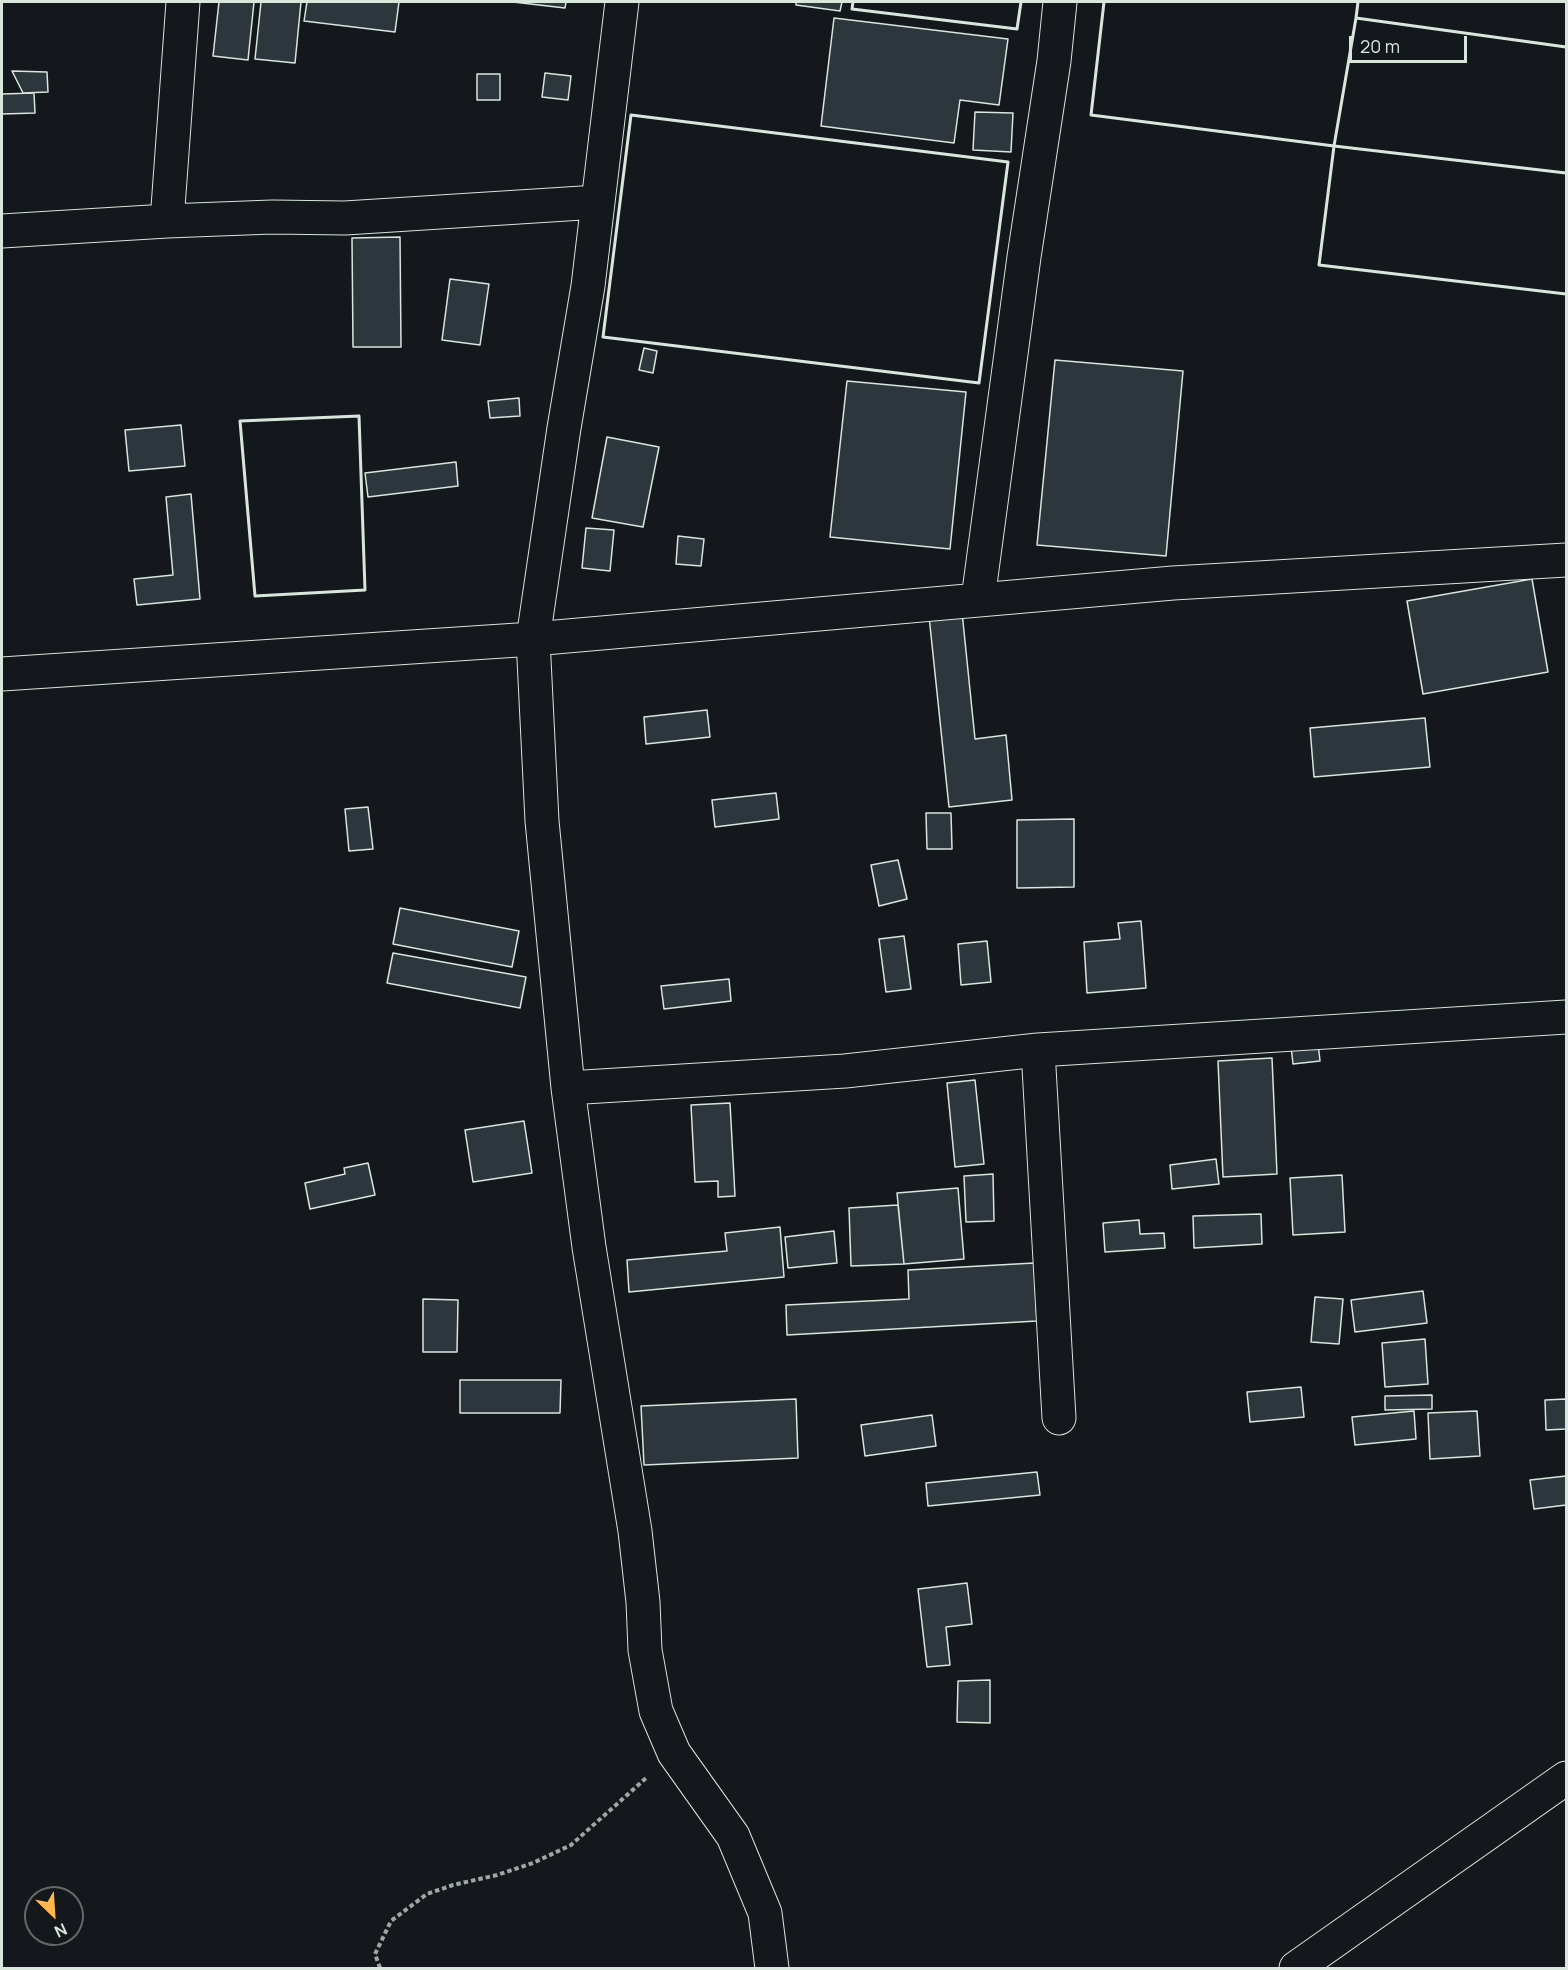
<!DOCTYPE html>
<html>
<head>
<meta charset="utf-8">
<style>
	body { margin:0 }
	#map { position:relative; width:1568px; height:1970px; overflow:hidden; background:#14181c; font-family:Manrope,sans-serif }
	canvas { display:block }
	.frame { position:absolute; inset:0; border:3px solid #d8e6dc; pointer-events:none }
	.north { position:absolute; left:24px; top:1886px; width:60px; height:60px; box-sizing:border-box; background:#14181c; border:2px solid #626a69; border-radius:50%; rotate:155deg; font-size:16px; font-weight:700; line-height:24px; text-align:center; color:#d8e6dc }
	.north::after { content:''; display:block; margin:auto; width:21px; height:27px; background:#ffb74d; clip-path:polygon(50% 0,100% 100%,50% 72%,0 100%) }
	.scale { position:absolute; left:1349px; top:36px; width:118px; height:27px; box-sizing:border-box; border:3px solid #d8e6dc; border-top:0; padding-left:8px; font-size:18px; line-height:21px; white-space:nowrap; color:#d8e6dc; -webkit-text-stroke:4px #14181c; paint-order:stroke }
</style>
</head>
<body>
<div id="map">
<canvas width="1568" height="1970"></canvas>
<div class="frame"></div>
<div class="north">N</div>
<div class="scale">20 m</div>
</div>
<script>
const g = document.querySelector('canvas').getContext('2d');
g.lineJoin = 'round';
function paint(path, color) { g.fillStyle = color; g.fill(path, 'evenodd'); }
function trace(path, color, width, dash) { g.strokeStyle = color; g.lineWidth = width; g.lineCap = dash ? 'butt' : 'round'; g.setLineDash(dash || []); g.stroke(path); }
const building = new Path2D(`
	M219 2H254L248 60 213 56Z
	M261 2H301L295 63 255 59Z
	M307 2H399L395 32 304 21Z
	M513 2H566L565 8Z
	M796 2H842L840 11 796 5Z
	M834 18 1008 39 999 105 960 100 954 143 821 126Z
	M12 71 47 72 48 92 23 93Z
	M545 73 571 76 568 100 542 97Z
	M477 74H500V100H477Z
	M34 93 35 113 2 114V94Z
	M975 112 1013 113 1011 152 973 150Z
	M400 237 401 347H353L352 238Z
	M450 279 489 284 480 345 442 340Z
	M644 348 657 351 653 373 639 370Z
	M1055 360 1183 371 1166 556 1037 545Z
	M847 381 966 392 950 549 830 537Z
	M519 398 520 416 490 418 488 401Z
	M181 425 185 466 129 471 125 430Z
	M607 437 659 447 643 527 592 518Z
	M456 462 458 486 368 497 365 473Z
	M191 494 200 599 137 605 134 579 173 575 166 497Z
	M586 528 614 530 610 571 582 568Z
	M678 536 704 539 701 566 676 564Z
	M1532 579 1548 672 1423 694 1407 601Z
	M962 612 975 739 1006 735 1012 800 949 807 929 616Z
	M707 710 710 737 646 744 644 717Z
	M1425 718 1430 767 1314 777 1310 728Z
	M776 793 779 819 715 827 712 800Z
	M368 807 373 849 349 851 345 809Z
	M926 813H951L952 849H927Z
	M1074 819V887L1017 888V820Z
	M898 860 907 899 879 906 871 865Z
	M400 908 519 931 512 967 393 944Z
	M1141 921 1146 988 1087 993 1084 942 1120 939 1118 923Z
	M904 936 911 989 886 992 879 939Z
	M987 941 991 982 961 985 958 944Z
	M393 953 526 977 520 1008 387 983Z
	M729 979 731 1001 664 1009 661 986Z
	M1318 1043 1320 1061 1293 1064 1291 1046Z
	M1272 1058 1277 1174 1223 1177 1218 1061Z
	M975 1080 984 1164 955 1167 947 1083Z
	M730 1103 735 1196 718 1197V1181L695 1182 691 1105Z
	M524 1121 532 1173 473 1182 465 1130Z
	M1216 1159 1219 1184 1172 1189 1170 1165Z
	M368 1163 375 1195 310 1209 305 1183 345 1174 344 1168Z
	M993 1174 994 1221 966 1222 964 1176Z
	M1342 1175 1345 1232 1293 1235 1290 1178Z
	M958 1188 964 1259 904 1264 897 1193Z
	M898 1205 904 1264 851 1266 849 1208Z
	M1261 1214 1262 1244 1194 1248 1193 1216Z
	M1139 1220 1140 1234 1164 1233 1165 1248 1105 1252 1103 1223Z
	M780 1227 784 1277 629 1292 627 1260 727 1251 725 1233Z
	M834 1231 837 1263 788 1268 785 1237Z
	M1034 1263 1037 1321 787 1335 786 1305 909 1299 908 1270Z
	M1423 1291 1427 1323 1355 1332 1351 1300Z
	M1315 1297 1343 1299 1339 1344 1311 1342Z
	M423 1299 458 1300 457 1352H423Z
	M1425 1339 1428 1384 1385 1387 1382 1343Z
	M460 1380H561L560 1413H460Z
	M1301 1387 1304 1417 1250 1422 1247 1392Z
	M1432 1395V1409L1385 1410V1396Z
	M796 1399 798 1458 644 1465 641 1406Z
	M1566 1399V1429L1546 1430 1545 1400Z
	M1414 1411 1416 1439 1355 1445 1352 1417Z
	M1477 1411 1480 1456 1430 1459 1428 1413Z
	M932 1415 936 1446 865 1456 861 1425Z
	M1037 1472 1040 1495 928 1506 926 1483Z
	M1566 1476V1505L1534 1509 1530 1480Z
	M967 1583 972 1624 946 1627 950 1665 927 1667 918 1589Z
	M990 1680V1723L957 1722 958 1681Z`);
const path = new Path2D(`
	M380 1968 375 1954 391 1921 427 1894 453 1885 497 1875 533 1863 571 1845 646 1778`);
const minor = new Path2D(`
	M622 2 588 286 564 428 533 639 542 821 568 1088 589 1247 635 1531 643 1602 645 1650 656 1711 674 1753 733 1836 765 1913 772 1968
	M167 221 183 2
	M2 231 167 221 272 217 345 218 598 202
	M978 599 1024 257 1054 61 1060 2
	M2 674 533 639 1173 583 1566 560
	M1038 1050 1059 1418
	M568 1088 845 1071 1038 1050 1566 1017
	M1296 1968 1566 1778`);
const wall = new Path2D(`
	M853 2 852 9 1017 29 1021 2
	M1104 2 1091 115 1334 146 1356 18
	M1358 2 1356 18 1566 47
	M631 115 1008 162 979 383 603 337Z
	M1566 173 1334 146 1319 265 1566 294
	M359 416 365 590 255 596 240 421Z`);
paint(building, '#2c363c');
trace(building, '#d8e6dc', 1.5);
trace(minor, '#d8e6dc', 35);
trace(path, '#9da8a2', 4, [4.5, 3]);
trace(minor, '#14181c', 33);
trace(wall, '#d8e6dc', 3);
</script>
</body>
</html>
